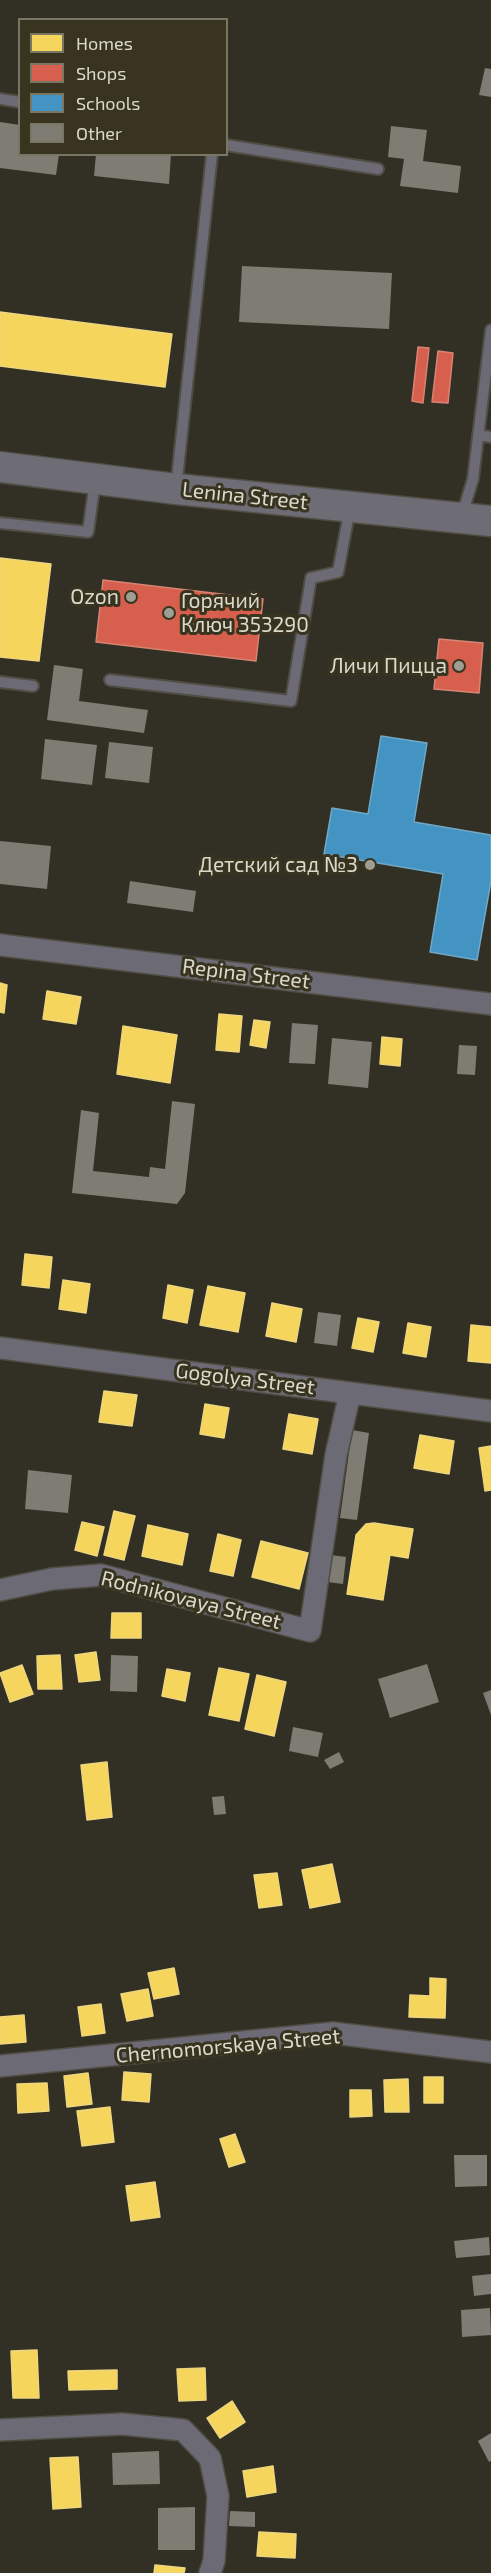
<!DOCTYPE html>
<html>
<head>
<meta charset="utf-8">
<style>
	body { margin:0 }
	#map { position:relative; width:491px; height:2573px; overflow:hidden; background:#323025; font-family:"Exo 2",sans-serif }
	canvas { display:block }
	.legend { position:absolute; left:18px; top:18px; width:210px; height:138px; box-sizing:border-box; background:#38341f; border:2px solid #797664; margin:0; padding:8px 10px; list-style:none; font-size:18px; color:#dbd9cc }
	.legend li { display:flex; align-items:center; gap:12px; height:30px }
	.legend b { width:30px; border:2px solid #797664 }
</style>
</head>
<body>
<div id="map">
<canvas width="491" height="2573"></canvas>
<ul class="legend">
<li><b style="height:16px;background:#f6d55c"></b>Homes</li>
<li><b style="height:16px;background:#d6604d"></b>Shops</li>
<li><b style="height:16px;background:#4393c3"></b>Schools</li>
<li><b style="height:16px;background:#7e7c73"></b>Other</li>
</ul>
</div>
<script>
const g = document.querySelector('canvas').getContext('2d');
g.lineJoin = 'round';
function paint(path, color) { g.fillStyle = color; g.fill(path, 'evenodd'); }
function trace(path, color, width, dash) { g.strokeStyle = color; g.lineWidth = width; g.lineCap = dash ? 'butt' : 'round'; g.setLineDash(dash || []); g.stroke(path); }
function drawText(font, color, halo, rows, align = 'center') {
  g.font = font + ' "Exo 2",sans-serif'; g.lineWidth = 6; g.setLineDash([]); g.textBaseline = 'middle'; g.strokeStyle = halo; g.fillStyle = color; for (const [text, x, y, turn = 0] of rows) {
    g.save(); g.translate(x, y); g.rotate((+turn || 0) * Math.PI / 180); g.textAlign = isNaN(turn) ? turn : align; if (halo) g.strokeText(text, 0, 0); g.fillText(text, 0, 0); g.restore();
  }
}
const homes = new Path2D(`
	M0 312 172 334 165 387 0 366Z
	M0 558 51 564 39 661 0 657Z
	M0 983 7 985 4 1013 0 1012Z
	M47 991 81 997 76 1024 43 1019Z
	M219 1014 242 1016 239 1052 216 1050Z
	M254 1020 270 1022 266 1048 250 1045Z
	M123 1026 177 1035 170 1083 117 1074Z
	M382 1037 402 1039 400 1066 380 1064Z
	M25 1254 52 1257 49 1288 22 1285Z
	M63 1280 90 1284 86 1313 59 1309Z
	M168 1285 193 1290 187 1323 163 1318Z
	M208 1286 245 1293 238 1332 200 1325Z
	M272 1303 302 1309 296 1342 266 1336Z
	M358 1318 379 1322 373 1352 352 1348Z
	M408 1323 431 1327 426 1357 403 1353Z
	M471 1325 491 1327V1363L468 1361Z
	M104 1391 137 1395 132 1426 99 1422Z
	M205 1404 229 1408 224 1438 200 1434Z
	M289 1414 318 1419 312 1454 283 1449Z
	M420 1435 454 1441 449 1474 414 1468Z
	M491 1446V1490L485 1491 479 1448Z
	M114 1511 135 1516 124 1560 104 1555Z
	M82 1522 104 1527 97 1556 75 1550Z
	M374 1523 413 1529 408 1558 390 1555 383 1600 347 1594 356 1535 366 1524Z
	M148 1525 188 1534 182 1565 142 1556Z
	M218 1534 241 1540 233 1576 210 1571Z
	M261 1541 308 1553 299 1589 252 1577Z
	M112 1613H141V1638H111Z
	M96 1652 100 1680 79 1682 75 1655Z
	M60 1655 62 1689H38L37 1656Z
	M22 1665 33 1694 10 1702 0 1673Z
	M219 1668 249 1674 239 1721 209 1715Z
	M167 1669 190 1673 185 1701 162 1696Z
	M257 1675 286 1682 274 1736 245 1729Z
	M107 1762 112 1817 87 1820 81 1765Z
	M332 1864 340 1902 310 1908 302 1870Z
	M277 1873 282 1905 259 1908 254 1875Z
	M174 1968 179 1994 154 1999 148 1973Z
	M430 1978 446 1979 445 2018 409 2017 410 1995 430 1996Z
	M148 1989 153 2016 127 2021 121 1994Z
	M101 2004 105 2033 82 2036 78 2007Z
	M24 2015 26 2042 0 2044V2017Z
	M124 2072 151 2074 149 2102 122 2100Z
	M88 2073 92 2104 67 2107 64 2076Z
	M424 2077H443V2103H424Z
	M408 2079 409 2112H385L384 2080Z
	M47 2083 49 2111 18 2113 17 2084Z
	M350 2090H371L372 2116 350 2117Z
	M110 2107 114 2142 82 2146 77 2111Z
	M235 2134 245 2162 229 2167 220 2139Z
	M155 2182 160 2217 131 2221 126 2186Z
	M37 2350 39 2398H13L11 2351Z
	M205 2368 206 2400 179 2401 177 2369Z
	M117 2370V2389L69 2390 68 2371Z
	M232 2401 245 2422 220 2438 207 2418Z
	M78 2457 81 2507 53 2509 50 2458Z
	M273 2466 276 2492 247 2497 243 2471Z
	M259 2532 296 2534 295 2558 257 2556Z
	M155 2565 185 2568 184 2573H154Z`);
const shops = new Path2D(`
	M418 347 429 348 423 403 412 401Z
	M438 351 453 353 448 403 432 402Z
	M103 580 263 599 256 661 96 642Z
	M439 639 483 643 479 693 434 689Z`);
const schools = new Path2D(`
	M381 736 427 743 414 822 491 835V881L477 960 430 952 443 874 324 854 332 808 368 814Z`);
const building = new Path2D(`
	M485 68 491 69V97L479 95Z
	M0 122 20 125V154H59L56 175 0 168Z
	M391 126 427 130 423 161 461 166 458 193 400 186 404 159 388 157Z
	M96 154H171L169 184 94 176Z
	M242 266 392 273 389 329 239 322Z
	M54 665 83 669 79 701 148 710 144 733 47 720Z
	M45 739 97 745 92 785 41 779Z
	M109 742 153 747 149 783 105 778Z
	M0 841 51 846 47 889 0 884Z
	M130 881 196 891 193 912 127 903Z
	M292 1023 318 1025 315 1064 289 1063Z
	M332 1038 372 1042 368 1088 328 1084Z
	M459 1045 477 1046 475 1075 457 1074Z
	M172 1101 195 1104 185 1193 177 1204 72 1193 81 1110 99 1113 93 1171 149 1177 150 1167 165 1169Z
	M318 1312 341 1315 337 1346 314 1343Z
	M352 1430 369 1433 357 1520 340 1518Z
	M28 1470 72 1475 68 1513 25 1509Z
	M331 1555 346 1557 343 1584 327 1582Z
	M111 1655 138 1656 137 1692 110 1691Z
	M427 1664 439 1702 390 1718 378 1679Z
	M491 1690V1715L483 1693Z
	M293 1727 323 1733 318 1757 289 1751Z
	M339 1752 344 1762 330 1769 324 1760Z
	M224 1796 226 1814 214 1815 212 1797Z
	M454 2155H487V2186L455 2187Z
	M489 2237 490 2255 456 2258 454 2241Z
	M491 2274V2294L474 2296 472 2276Z
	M490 2308 491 2335 462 2337 461 2310Z
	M491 2433V2461L489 2462 478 2441Z
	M159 2451 160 2484 113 2485 112 2453Z
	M195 2507V2550H158V2508Z
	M230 2511 255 2512V2527L229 2526Z`);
const lane = new Path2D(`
	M0 99 20 102
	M226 145 378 169
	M478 435 491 437
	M176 488 212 154
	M462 515 473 479 491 330
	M0 523 88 532 95 482
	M110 680 291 701 311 578 338 572 350 508
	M0 682 33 686`);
const street = new Path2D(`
	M0 945 491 1004
	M0 1348 491 1411
	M0 1590 52 1579 101 1575 310 1631 336 1455 350 1393
	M0 2066 333 2033 491 2052
	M0 2430 122 2424 183 2430 210 2458 218 2496 214 2561 210 2573`);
const secondary = new Path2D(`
	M0 467 176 489 491 521`);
const markers = [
	[131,597,6,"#a09e92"],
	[169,613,6,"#a09e92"],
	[459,666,6,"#a09e92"],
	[370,865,6,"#a09e92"]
];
const streetNames = [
	["Lenina Street",245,496,6],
	["Repina Street",246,974,7],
	["Gogolya Street",245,1379,7],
	["Rodnikovaya Street",191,1600,14],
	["Chernomorskaya Street",228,2046,-5]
];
const poiNames = [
	["Ozon",119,597],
	["Горячий",181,601,"left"],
	["Ключ 353290",181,625,"left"],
	["Личи Пицца",447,666],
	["Детский сад №3",358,865]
];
paint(homes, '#f6d55c');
trace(homes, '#eed67e', 1.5);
paint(shops, '#d6604d');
trace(shops, '#d88473', 1.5);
paint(schools, '#4393c3');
trace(schools, '#71a8c6', 1.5);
paint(building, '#7e7c73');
trace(lane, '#504e44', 14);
trace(street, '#504e44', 24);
trace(secondary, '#504e44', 33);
trace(lane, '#6c6b75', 10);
trace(street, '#6c6b75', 21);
trace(secondary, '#6e6c75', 30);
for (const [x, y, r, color] of markers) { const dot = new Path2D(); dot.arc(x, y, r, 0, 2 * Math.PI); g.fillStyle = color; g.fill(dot); trace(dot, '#38341f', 2); }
drawText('21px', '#dbd9cc', '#38341f', streetNames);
drawText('21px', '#dbd9cc', '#38341f', poiNames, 'right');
</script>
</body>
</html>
